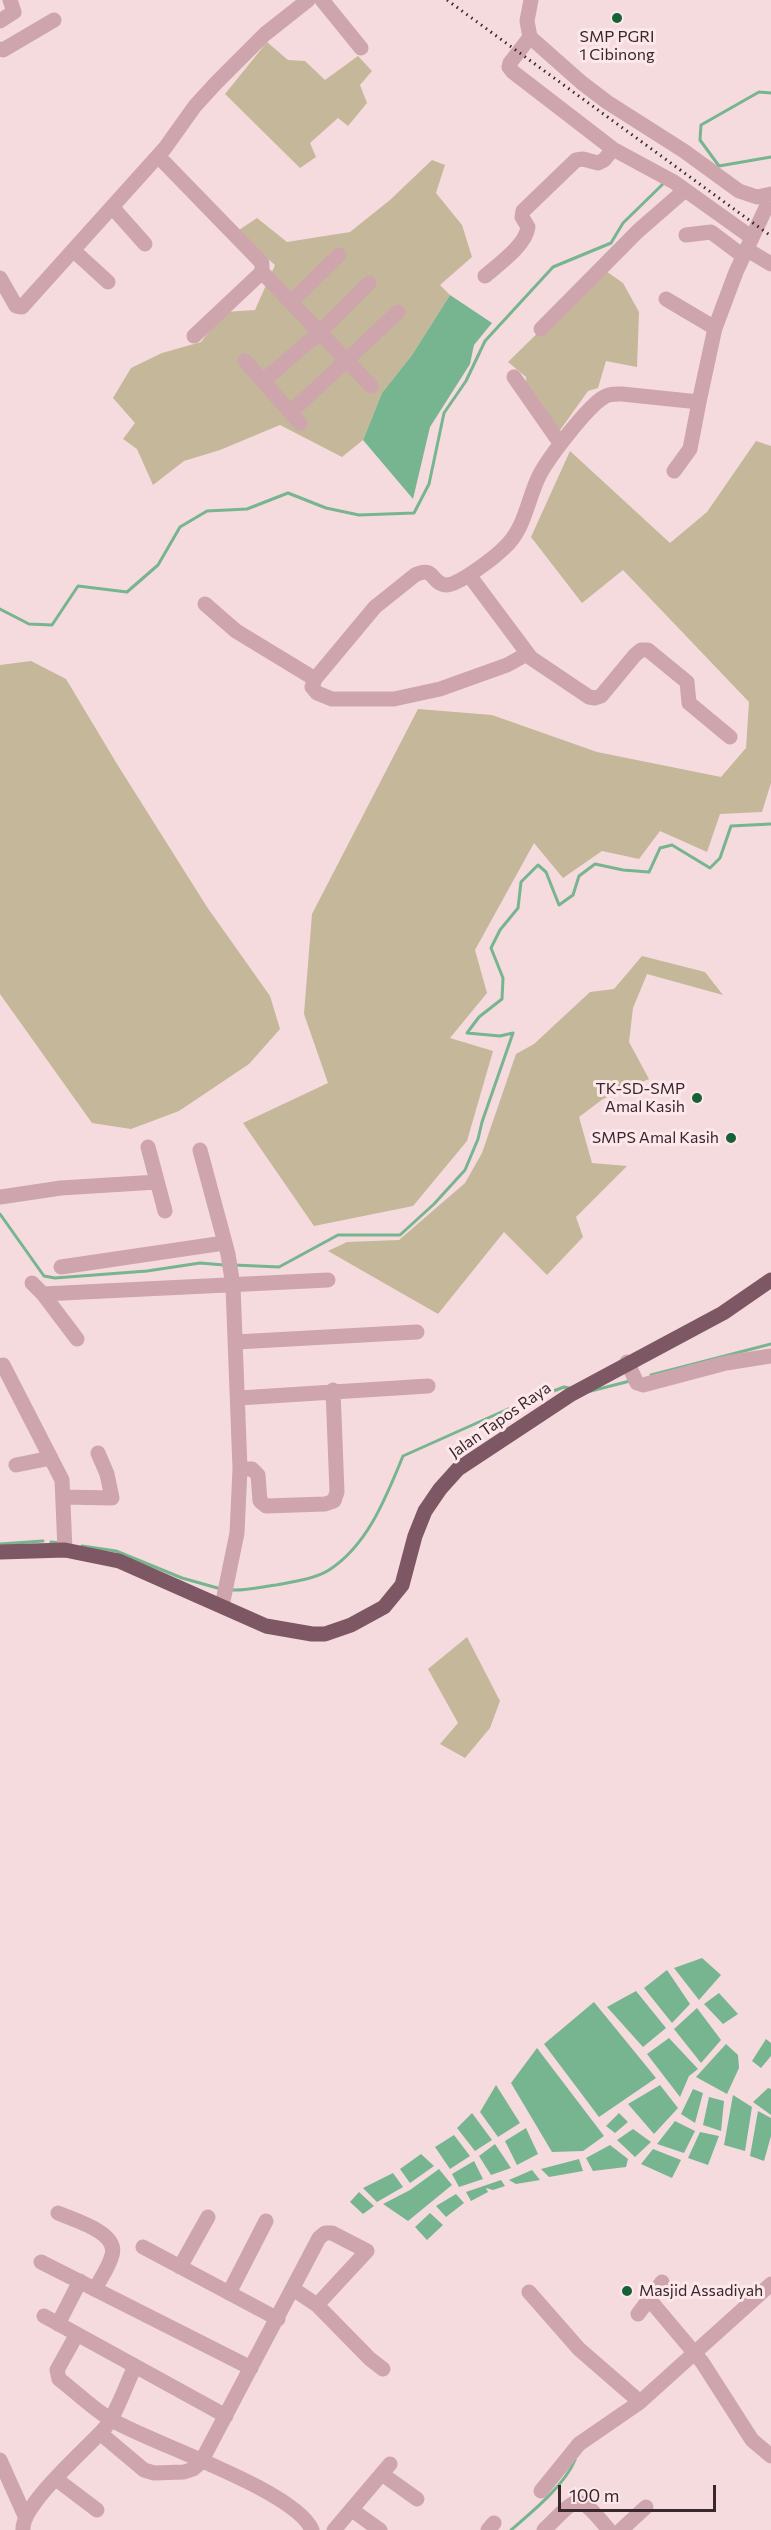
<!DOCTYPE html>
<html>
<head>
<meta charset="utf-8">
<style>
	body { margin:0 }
	#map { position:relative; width:771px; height:2530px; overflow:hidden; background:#f5dbde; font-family:Commissioner,sans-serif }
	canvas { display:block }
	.scale { position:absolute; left:558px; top:2485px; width:158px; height:27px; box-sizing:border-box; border:3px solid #39272d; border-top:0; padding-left:8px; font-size:18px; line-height:21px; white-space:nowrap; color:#39272d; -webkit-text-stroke:4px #fce8ea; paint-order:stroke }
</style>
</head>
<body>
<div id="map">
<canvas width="771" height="2530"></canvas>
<div class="scale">100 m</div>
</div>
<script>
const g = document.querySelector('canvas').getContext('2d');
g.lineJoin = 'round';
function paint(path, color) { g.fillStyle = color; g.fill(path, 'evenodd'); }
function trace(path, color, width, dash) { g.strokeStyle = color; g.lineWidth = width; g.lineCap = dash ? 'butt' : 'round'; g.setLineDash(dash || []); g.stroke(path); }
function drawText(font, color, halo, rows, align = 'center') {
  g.font = font + ' Commissioner,sans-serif'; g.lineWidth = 6; g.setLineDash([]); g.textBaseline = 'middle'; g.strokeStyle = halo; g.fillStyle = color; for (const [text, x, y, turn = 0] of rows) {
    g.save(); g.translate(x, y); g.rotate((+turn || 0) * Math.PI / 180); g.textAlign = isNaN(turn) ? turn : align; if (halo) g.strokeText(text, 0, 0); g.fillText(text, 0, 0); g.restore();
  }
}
const green = new Path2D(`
	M267 42 288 60 305 61 325 80 358 56 372 71 360 85 367 103 348 126 338 118 310 143 316 157 300 168 225 94Z
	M432 160 445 165 436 193 462 225 472 257 440 285 450 295 412 355 382 393 363 440 342 457 280 425 220 450 184 461 153 485 137 449 123 439 135 423 113 398 131 368 162 353 201 342 224 312 255 310 275 265 236 232 257 218 287 242 350 232 390 200Z
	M603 269 623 283 639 312 637 367 606 361 598 388 588 391 558 433 527 393 526 377 508 362Z
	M756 441 771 446V783L762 812 720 814 707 852 660 831 639 859 602 851 563 878 534 843 475 950 487 993 450 1038 493 1051 467 1141 413 1206 314 1226 243 1123 328 1083 304 1014 312 914 418 709 492 715 597 752 721 777 746 748 749 702 623 570 582 603 531 537 570 451 670 543 707 512Z
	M31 661 66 679 117 764 207 907 270 996 280 1029 249 1064 179 1111 131 1129 92 1123 0 994V665Z
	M642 956 705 972 723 995 647 974 633 1008 629 1042 649 1079 603 1099 579 1117 592 1163 627 1166 576 1217 583 1237 547 1275 504 1232 438 1314 328 1251 347 1242 399 1240 465 1183 482 1153 516 1054 534 1044 590 992 614 989Z
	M467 1637 500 1701 490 1728 465 1758 440 1744 458 1723 428 1669Z`);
const water = new Path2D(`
	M450 295 492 323 474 345 470 364 430 427 413 499 363 440 382 393 412 355Z
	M702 1958 721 1975 699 2000 674 1968Z
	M667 1970 690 2004 672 2023 644 1988Z
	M636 1991 666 2028 643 2047 607 2007Z
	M719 1993 738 2014 723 2024 704 2004Z
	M594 2002 656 2078 599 2117 544 2044Z
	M697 2008 721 2040 701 2063 674 2029Z
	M669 2038 698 2069 689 2076 680 2097 647 2054Z
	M766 2039 771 2043V2056L761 2068 752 2061Z
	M726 2044 738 2055 739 2068 727 2094 696 2077Z
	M537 2048 604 2136 583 2151 552 2152 511 2083Z
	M496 2085 520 2123 498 2137 480 2112Z
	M660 2085 678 2108 654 2134 628 2104Z
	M768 2088 771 2089V2115L753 2102Z
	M693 2089 703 2093 695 2123 681 2114Z
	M733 2095 752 2107 745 2151 724 2145Z
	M709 2097 724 2101 721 2131 703 2125Z
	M758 2111 771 2118V2136L764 2161 750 2156Z
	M472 2113 492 2140 475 2151 457 2128Z
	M619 2113 628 2122 615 2133 606 2126Z
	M675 2121 695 2131 684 2153 657 2144Z
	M526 2128 538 2154 517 2165 505 2141Z
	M633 2129 651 2142 635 2157 617 2140Z
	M700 2132 719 2136 708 2165 688 2158Z
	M454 2135 470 2156 450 2169 435 2147Z
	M495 2144 511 2168 491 2175 479 2156Z
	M610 2145 628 2159 626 2167 593 2171 586 2158Z
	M653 2149 681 2160 672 2178 641 2164Z
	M421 2154 434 2166 410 2183 400 2169Z
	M579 2159 583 2171 549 2177 541 2169Z
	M474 2161 483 2179 459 2187 452 2174Z
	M439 2169 452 2185 408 2221 383 2204 410 2190Z
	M532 2170 540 2180 516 2184 509 2180Z
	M393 2173 403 2187 377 2202 363 2188Z
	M501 2180 505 2186 493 2190 486 2188 488 2192 471 2201 466 2192Z
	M359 2192 374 2206 363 2214 350 2202Z
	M456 2194 464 2203 446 2217 436 2206Z
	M430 2213 443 2225 427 2240 415 2227Z`);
const stream = new Path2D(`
	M771 93 759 92 701 125 700 140 719 166 771 157
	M0 609 29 624 52 625 78 586 127 592 158 565 180 527 207 511 247 509 288 493 326 508 359 515 414 513 429 484 444 413 466 381 485 341 553 267 611 243 623 223 665 182
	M0 1214 44 1276 55 1278 147 1271 200 1263 224 1265
	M234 1265 279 1267 338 1235H400L434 1204 465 1170 478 1139 482 1122 513 1033 500 1036 467 1033 479 1017 502 999 503 978 491 948 500 930 518 908 521 882 538 865 546 872 559 905 573 895 579 876 595 864 623 870 649 872 660 848 672 845 710 868 720 858 731 826 771 824
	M651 1375 771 1344
	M587 1392 630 1381
	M51 1542 61 1543
	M0 1544 43 1541
	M82 1546 116 1551 182 1578 221 1589
	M231 1590C246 1591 261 1587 276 1585 292 1582 315 1579 329 1570 368 1545 386 1497 403 1456L517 1405 564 1387 569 1388
	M511 2530C532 2512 564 2486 575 2460`);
const minor = new Path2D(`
	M322 0 361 48
	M531 0 527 21 530 37 582 83 607 102 684 151 739 191 757 197 771 194
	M0 21 14 12 10 0
	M530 37 510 63 509 67 513 72 613 149 674 182 751 237
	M0 49 3 50 54 20
	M158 156 262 263V272L371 386
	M113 208 145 244
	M686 235 711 232 743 256
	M746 249 771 264
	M73 250 108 282
	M485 276C499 264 526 245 528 227L522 217 523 211 576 160 583 159 598 163 604 160 613 149
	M0 278 16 306 22 307 165 148 195 106 216 83 265 34 308 0
	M666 299 715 328
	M291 302 339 255
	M541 329 638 231 685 190
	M194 336 262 272
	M245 361 300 423
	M514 377 560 443
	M263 381 320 332 369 283
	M291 412 398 312
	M674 471 690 449 699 402
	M469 575 531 658 589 697 595 698 601 696 635 655 641 650H648L687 682 689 703 730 737
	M205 604 236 631 315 679
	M527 654 507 665 440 689 394 699H332L317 693 312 687 315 679 375 607 415 575C435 565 431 584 446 585 459 585 495 557 504 548 526 528 527 499 540 474 550 456 587 407 604 397 610 393 616 394 622 394L699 402 715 328 736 272 771 197
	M148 1147 165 1211
	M200 1150 228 1254 233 1286 240 1469 237 1533 222 1606
	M0 1197 61 1188 157 1182
	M61 1267 224 1243
	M32 1283 43 1294 328 1280
	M43 1294 77 1339
	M236 1342 417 1332
	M627 1362 637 1383 643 1385 726 1363 771 1356
	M3 1365 62 1480 65 1550
	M239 1398 428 1386
	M16 1465 51 1458
	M240 1469H252L258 1475 260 1501 266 1506 325 1504 334 1501 337 1492 333 1390
	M64 1497 112 1498 107 1474 98 1453
	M58 2213C73 2220 119 2232 112 2255 109 2267 101 2278 95 2289
	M143 2247 278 2319
	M41 2262 251 2368
	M180 2267 208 2217
	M293 2289 317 2305 370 2359 383 2369
	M529 2292 579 2349 640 2402
	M229 2293 266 2221
	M649 2299 702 2362 752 2440 771 2456
	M638 2314 662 2282
	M44 2316 226 2416
	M58 2324 80 2281
	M77 2334 57 2370 59 2379C76 2392 92 2408 110 2419 152 2444 295 2490 312 2530
	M100 2433 144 2470 154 2473 184 2472 193 2469 201 2462 319 2238 325 2233H332L367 2251 317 2305
	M0 2460 25 2516
	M382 2474 417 2499
	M56 2479 97 2510
	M541 2491 579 2444 640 2402 771 2284
	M352 2510 380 2530
	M23 2530C21 2505 86 2449 104 2429 115 2417 127 2383 135 2366
	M334 2530 390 2464
	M488 2530 494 2523
	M544 2530C579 2496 576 2491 609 2530
	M621 2530 646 2507`);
const major = new Path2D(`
	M0 1552 65 1550 119 1561 266 1626 312 1634H325L351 1625 384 1607 402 1585 415 1536 425 1511 440 1489 458 1469 570 1395 723 1313 771 1280`);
const rail = new Path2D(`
	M447 0 771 236`);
const markers = [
	[617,18,6,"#186035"],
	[697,1098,6,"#186035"],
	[731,1138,6,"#186035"],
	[627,2291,6,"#186035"]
];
const poiNames = [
	["SMP PGRI",617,37,"center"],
	["1 Cibinong",617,55,"center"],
	["TK-SD-SMP",685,1089],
	["Amal Kasih",685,1107],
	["SMPS Amal Kasih",719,1138],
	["Masjid Assadiyah",639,2291,"left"]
];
const streetNames = [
	["Jalan Tapos Raya",500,1420,-35]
];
paint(green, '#c5b799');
paint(water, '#76b58f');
trace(stream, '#76b58f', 3);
trace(minor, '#cea5ad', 15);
trace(major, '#7d5763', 15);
trace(rail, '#39272d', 3, [1.5, 4.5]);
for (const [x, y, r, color] of markers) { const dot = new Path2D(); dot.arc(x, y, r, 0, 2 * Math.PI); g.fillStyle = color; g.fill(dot); trace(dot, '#fce8ea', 2); }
drawText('16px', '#39272d', '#fce8ea', poiNames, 'right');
drawText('16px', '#39272d', '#fce8ea', streetNames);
</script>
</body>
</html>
